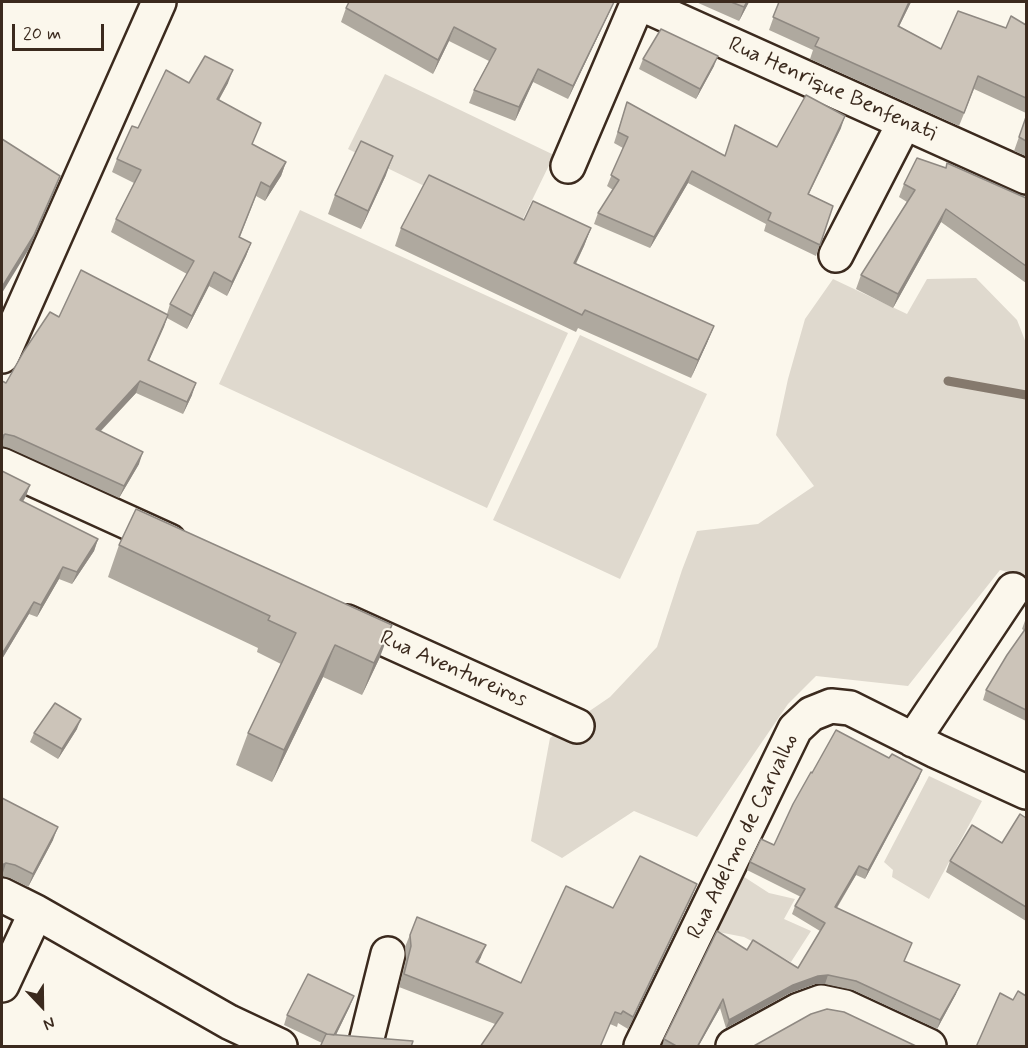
<!DOCTYPE html>
<html>
<head>
<meta charset="utf-8">
<style>
	body { margin:0 }
	#map { position:relative; width:1028px; height:1048px; overflow:hidden; background:#fbf7ec; font-family:Mynerve,sans-serif }
	canvas { display:block }
	.frame { position:absolute; inset:0; border:3px solid #3b2a1e; pointer-events:none }
	.north { position:absolute; left:12px; top:976px; width:60px; height:60px; -webkit-text-stroke:4px #fbf7ec; paint-order:stroke; rotate:158deg; font-size:16px; font-weight:700; line-height:24px; text-align:center; color:#3b2a1e }
	.north::after { content:''; display:block; margin:auto; width:21px; height:27px; background:#3b2a1e; clip-path:polygon(50% 0,100% 100%,50% 72%,0 100%) }
	.scale { position:absolute; left:12px; top:24px; width:92px; height:27px; box-sizing:border-box; border:3px solid #3b2a1e; border-top:0; padding-left:8px; font-size:18px; line-height:21px; white-space:nowrap; color:#3b2a1e; -webkit-text-stroke:4px #fbf7ec; paint-order:stroke }
</style>
</head>
<body>
<div id="map">
<canvas width="1028" height="1048"></canvas>
<div class="frame"></div>
<div class="north">N</div>
<div class="scale">20 m</div>
</div>
<script>
const g = document.querySelector('canvas').getContext('2d');
g.lineJoin = 'round';
function paint(path, color) { g.fillStyle = color; g.fill(path, 'evenodd'); }
function trace(path, color, width, dash) { g.strokeStyle = color; g.lineWidth = width; g.lineCap = dash ? 'butt' : 'round'; g.setLineDash(dash || []); g.stroke(path); }
function drawText(font, color, halo, rows, align = 'center') {
  g.font = font + ' Mynerve,sans-serif'; g.lineWidth = 4.5; g.setLineDash([]); g.textBaseline = 'middle'; g.strokeStyle = halo; g.fillStyle = color; for (const [text, x, y, turn = 0] of rows) {
    g.save(); g.translate(x, y); g.rotate((+turn || 0) * Math.PI / 180); g.textAlign = isNaN(turn) ? turn : align; if (halo) g.strokeText(text, 0, 0); g.fillText(text, 0, 0); g.restore();
  }
}
const green = new Path2D(`
	M385 74 554 155 517 231 348 149Z
	M300 210 568 333 487 508 219 384Z
	M976 278 1017 320 1026 343V577L1000 570 908 686 816 676 788 704 697 837 634 811 562 858 531 841 550 738 610 697 657 647 682 570 697 531 758 524 814 486 776 435 788 379 805 319 833 279 907 314 927 279Z
	M580 335 707 394 620 579 493 520Z
	M929 776 982 801 929 899 892 877 893 870 884 862Z
	M738 873 769 893 795 899 784 919 811 931 791 962 744 937 708 930Z`);
const stream = new Path2D(`
	M948 381 1026 395`);
const minor = new Path2D(`
	M637 2 1026 177
	M568 166 638 2
	M836 255 904 123
	M2 356 159 2
	M2 465 169 541
	M347 622 577 726
	M913 740 1013 590
	M2 895 36 912 229 1022 280 1046
	M2 985 36 912
	M365 1046 388 954
	M641 1046 795 729 811 714 831 706 850 708 936 751 1026 792
	M733 1046 799 1010 821 1002 845 1007 929 1046`);
const wall = new Path2D(`
	M614 2 610 11 568 99 533 82 515 121 469 103 474 90 489 61 449 41 433 74 341 22 346 8Z
	M696 2H749L739 21Z
	M779 2H911L899 26 941 49 1006 28 1026 25V113L974 89 959 126 810 59 813 50 769 30Z
	M643 59 714 66 696 99 639 69Z
	M189 83H228L219 100 253 144 286 162 281 176 265 201 256 196 240 237 251 243 246 256 227 296 209 286 187 329 167 318 149 360 192 395 183 414 136 393 101 431 139 464 119 498 9 448 2 446V381L6 383 59 317 167 314 170 304 187 274 111 232 116 219 134 183 112 172 117 159 138 128Z
	M627 102 725 156 777 147 841 128 809 194 833 206 816 256 764 231 766 224 688 183 650 248 594 224 598 213 613 190 607 186 623 148 614 143Z
	M1026 117V156L1014 151Z
	M386 175 361 229 328 214 335 195Z
	M904 184 1026 198V283L941 222 893 308 856 289 861 275 907 202 899 197Z
	M524 220 591 228 584 246 576 264 714 326 707 343 691 378 578 328 576 332 395 246 401 228Z
	M2 471 30 485 26 496 23 502 98 539 94 551 72 584 59 579 37 617 29 614 2 659Z
	M119 545 380 657 362 695 323 677 272 782 236 765 248 733 281 664 257 652 258 648 108 577Z
	M1026 618V721L983 700 986 690 1025 631 1022 629Z
	M77 729 58 759 30 742 34 733Z
	M919 778 865 879 856 875 837 908 912 943 904 961 956 994 937 1029 853 990 825 984H815L790 993 726 1028 720 1008 698 1047H662L664 1039 747 950 798 968 820 931 792 914 795 906 801 897 747 870 750 862 774 845Z
	M2 798 53 840 28 887 10 878 2 876Z
	M1026 818V921L946 872 950 861 1002 843Z
	M697 884 692 896 628 1029 618 1023 617 1027 610 1024H495L399 987 406 959 405 947 417 917 481 957 478 963 521 983 613 908Z
	M350 1006 336 1035 413 1041 411 1047H320L322 1043 284 1025 287 1015Z`);
const shadedWall = new Path2D(`
	M614 2 610 11 568 99 573 86Z
	M747 2H749L739 21 744 7Z
	M909 2H911L893 39 898 26Z
	M454 27 449 41 433 74 438 60Z
	M718 56 714 66 696 99 700 89Z
	M538 69 533 82 515 121 519 107Z
	M233 70 228 83 212 112 217 99Z
	M845 116 841 128 803 205 808 194Z
	M393 156 386 175 361 229 368 211Z
	M286 162 281 176 265 201 270 187Z
	M692 171 688 183 650 248 654 237Z
	M60 176 55 190 29 249 2 293V287Z
	M946 209 941 222 893 308 898 294Z
	M591 228 584 246 567 281 574 263Z
	M251 243 246 256 227 296 232 282Z
	M214 272 209 286 187 329 192 316Z
	M168 315 164 327 144 372 148 360Z
	M714 326 707 343 691 378 698 360Z
	M140 381 136 393 92 440 96 429Z
	M196 383 192 395 183 414 187 402Z
	M5 434 2 444V436Z
	M143 452 139 464 119 498 124 486Z
	M30 485 26 496 16 512 20 500Z
	M98 539 94 551 72 584 77 572Z
	M63 567 59 579 37 617 41 605Z
	M34 602 29 614 2 659V654Z
	M392 625 380 657 362 695 374 663Z
	M335 645 323 677 272 782 284 750Z
	M81 719 77 729 58 759 62 749Z
	M922 770 919 778 865 879 868 870Z
	M58 827 53 840 28 887 33 874Z
	M6 863 2 876V865Z
	M859 866 856 875 832 915 835 907Z
	M697 884 692 896 628 1029 633 1017Z
	M486 945 481 957 472 974 476 962Z
	M828 975 825 984H815L790 993 726 1028 729 1020 793 985 818 976Z
	M960 985 956 994 937 1029 940 1020Z
	M354 996 350 1006 330 1047 333 1037Z
	M723 999 720 1008 698 1047H697Z`);
const building = new Path2D(`
	M349 2H614L573 86 538 69 519 107 474 90 496 49 454 27 438 60 346 8Z
	M731 2H747L744 7Z
	M779 2H909L898 26 941 49 958 11 1006 28 1011 16 1026 25V98L978 76 964 113 815 46 819 38 773 17Z
	M661 29 718 56 700 89 643 59Z
	M205 56 233 70 217 99 261 123 252 144 286 162 270 187 261 182 239 237 251 243 232 282 214 272 192 316 170 304 194 261 116 219 141 170 117 159 132 126 138 128 166 70 189 83Z
	M806 95 845 116 808 194 833 206 820 245 768 220 771 213 692 171 654 237 598 213 619 180 611 175 628 137 618 132 627 102 725 156 735 125 777 147Z
	M1026 117V141L1019 137Z
	M2 139 60 176 34 235 2 287Z
	M361 141 393 156 368 211 335 195Z
	M917 158 946 168 947 163 1026 198V266L946 209 898 294 861 275 915 190 904 184Z
	M429 175 524 220 533 201 591 228 574 263 714 326 698 360 585 310 582 315 401 228Z
	M81 270 168 315 148 360 196 383 187 402 140 381 96 429 143 452 124 486 14 436 5 434 2 436V381L6 383 24 351 50 312 59 317Z
	M2 471 30 485 20 500 98 539 77 572 63 567 41 605 34 602 2 654Z
	M136 509 392 625 374 663 335 645 284 750 248 733 296 633 268 620 270 616 119 545Z
	M1026 628V710L986 690 1007 655Z
	M55 703 81 719 62 749 34 733Z
	M836 730 889 758 892 754 922 770 868 870 859 866 835 907 912 943 904 961 960 985 940 1020 856 981 828 975 818 976 793 985 729 1020 723 999 697 1047H678L664 1039 717 931 747 950 753 940 798 968 825 923 795 906 805 889 750 862 761 839 774 845 793 804 811 772 812 773Z
	M2 798 58 827 33 874 15 865 6 863 2 865Z
	M1020 814 1026 818V907L950 861 972 825 1002 843Z
	M640 856 697 884 633 1017 623 1011 621 1014 615 1012 600 1047H480L503 1013 404 974 411 946 410 935 417 917 486 945 476 962 521 983 566 886 613 908Z
	M308 974 354 996 334 1035 327 1034 287 1015Z
	M1018 991 1026 996V1047H976L1000 993 1013 1000Z
	M827 1009 844 1012 918 1047H752L811 1014Z
	M326 1034 413 1041 411 1047H320Z`);
const streetNames = [
	["Rua Henrique Benfenati",832,90,24],
	["Rua Aventureiros",453,670,24],
	["Rua Adelmo de Carvalho",744,837,-64]
];
paint(green, '#dfd9ce');
trace(stream, '#85796d', 9);
trace(minor, '#3b2a1e', 38);
trace(minor, '#fbf7ec', 33);
paint(wall, '#afa99f');
paint(shadedWall, '#8f8982');
paint(building, '#ccc4b9');
trace(building, '#8f8982', 1.5);
drawText('22px', '#3b2a1e', '#fbf7ec', streetNames);
</script>
</body>
</html>
